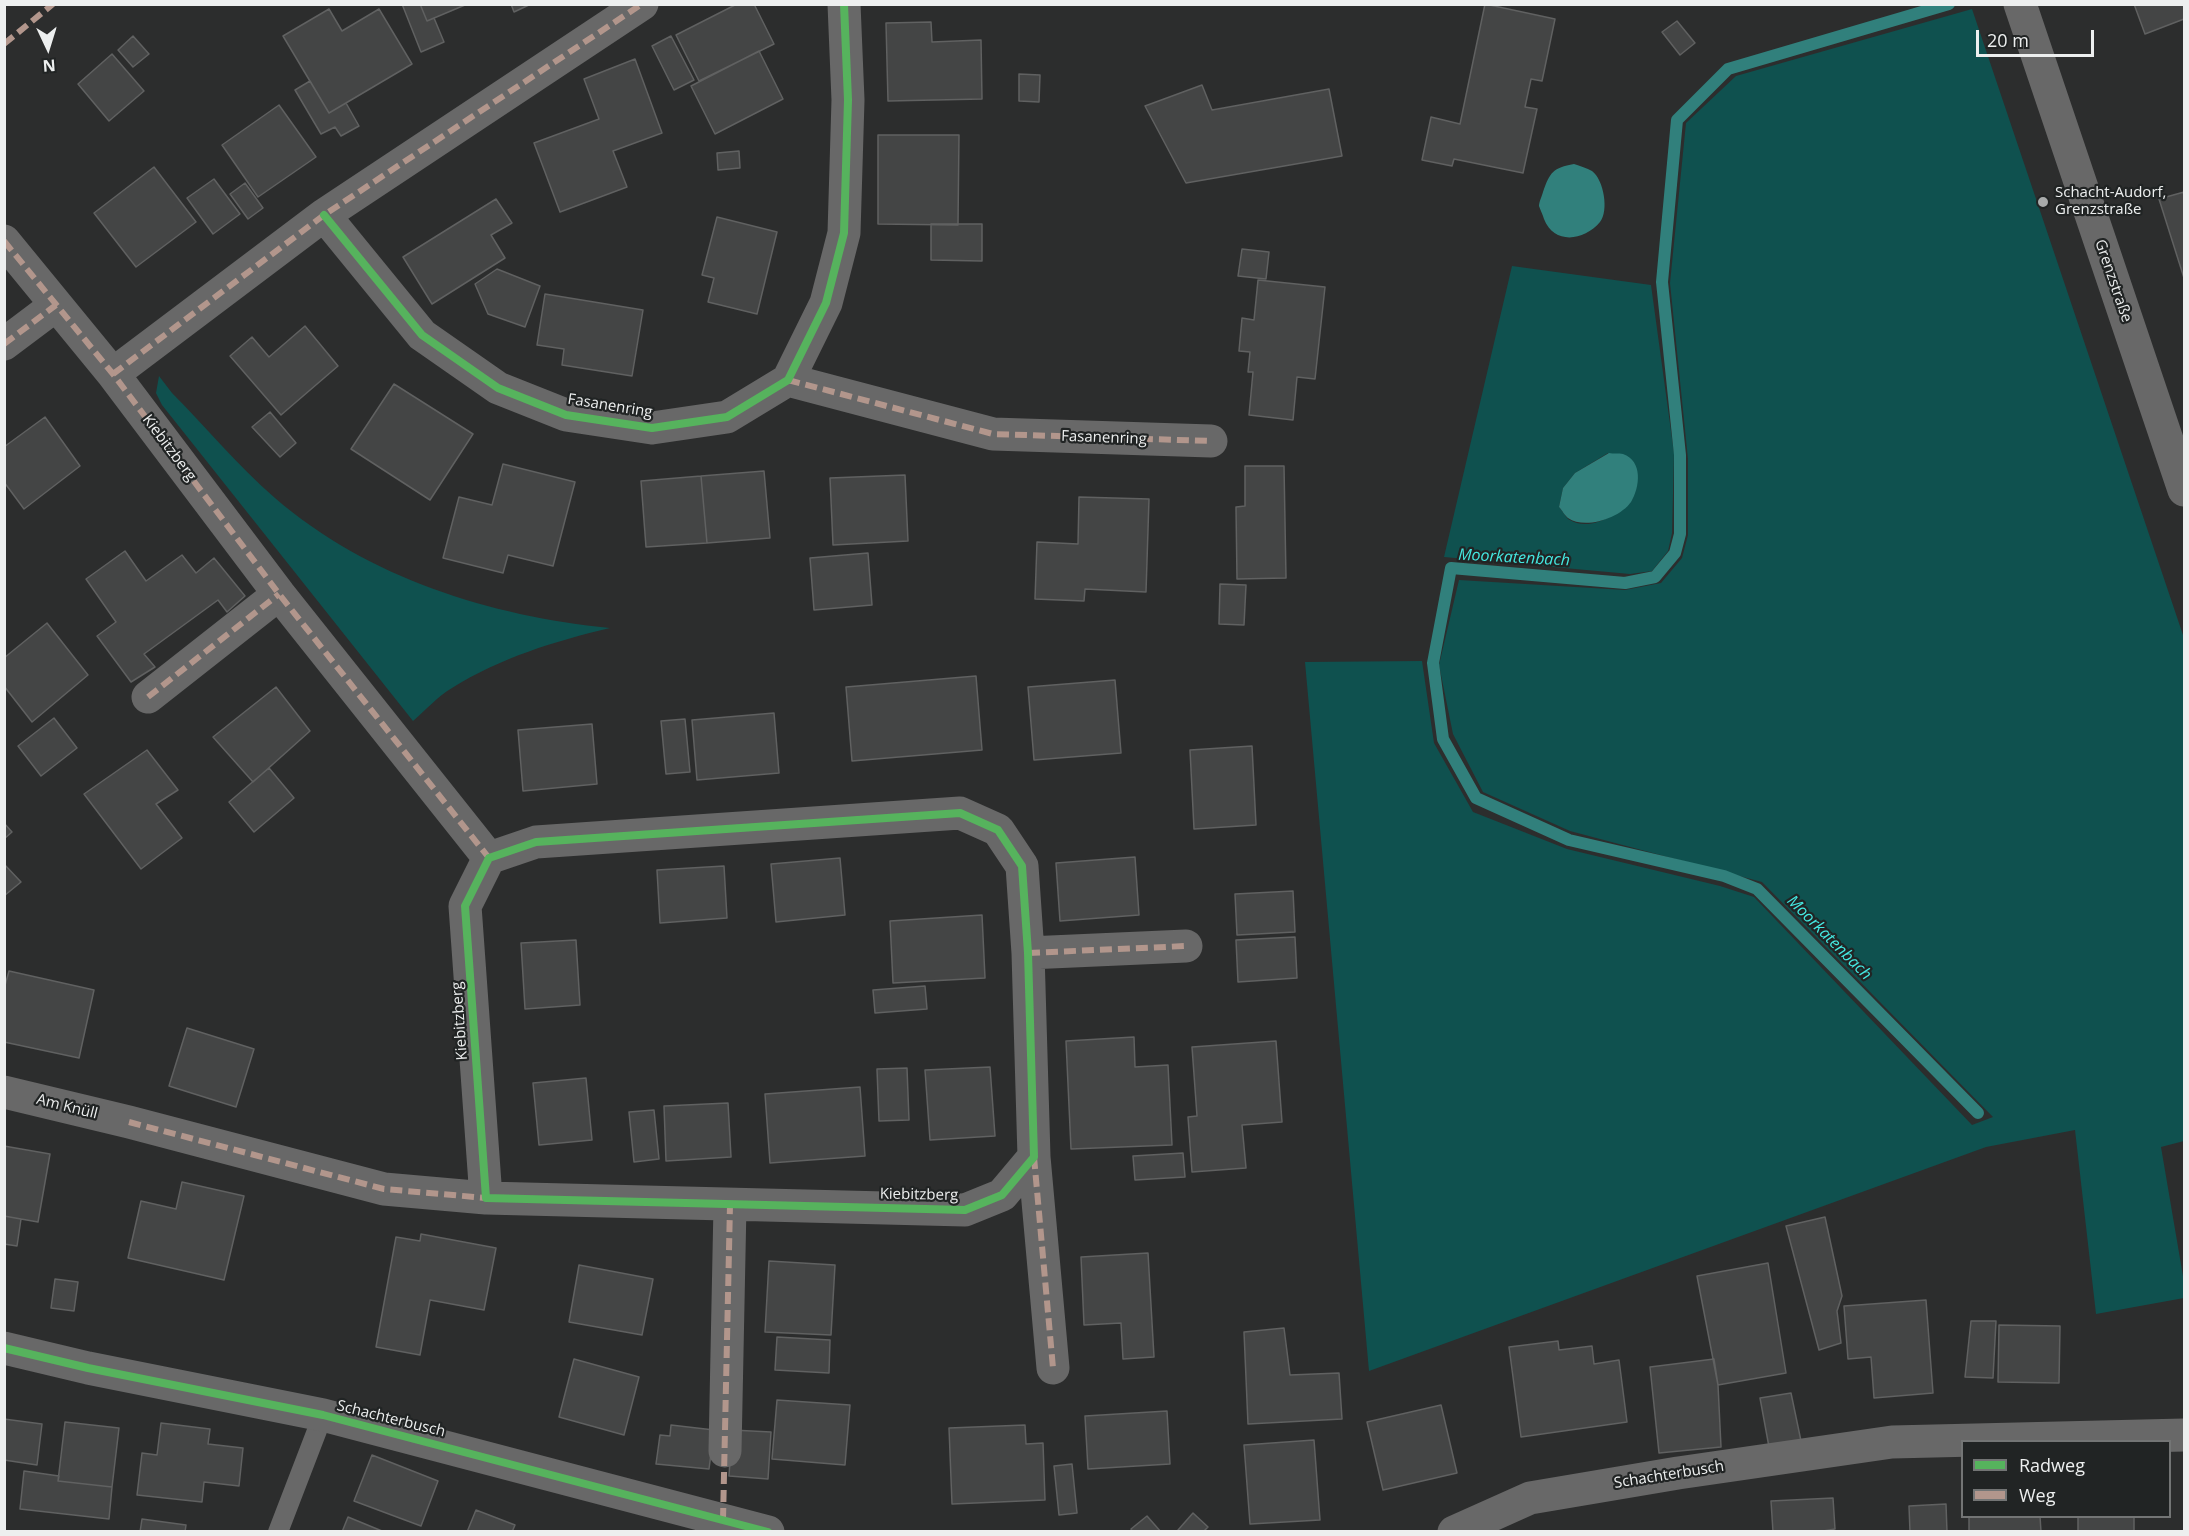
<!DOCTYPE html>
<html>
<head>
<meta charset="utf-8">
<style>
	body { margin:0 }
	#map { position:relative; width:2189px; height:1536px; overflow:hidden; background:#2c2d2d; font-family:"Open Sans",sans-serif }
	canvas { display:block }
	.frame { position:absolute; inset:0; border:6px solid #edefef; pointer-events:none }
	.legend { position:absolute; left:1961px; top:1440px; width:210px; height:78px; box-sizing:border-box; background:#212424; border:2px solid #737575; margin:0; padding:8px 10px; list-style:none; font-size:18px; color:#edefef }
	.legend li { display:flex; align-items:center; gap:12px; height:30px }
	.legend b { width:30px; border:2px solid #737575 }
	.north { position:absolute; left:18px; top:18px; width:60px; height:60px; -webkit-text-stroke:4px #212424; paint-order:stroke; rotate:176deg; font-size:16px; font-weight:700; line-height:24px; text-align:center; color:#edefef }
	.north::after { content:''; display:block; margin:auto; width:21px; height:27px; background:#edefef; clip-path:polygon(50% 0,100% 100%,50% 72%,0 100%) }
	.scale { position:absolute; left:1976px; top:30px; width:118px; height:27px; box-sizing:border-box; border:3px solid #edefef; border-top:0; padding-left:8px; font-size:18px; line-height:21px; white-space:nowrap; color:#edefef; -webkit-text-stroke:4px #212424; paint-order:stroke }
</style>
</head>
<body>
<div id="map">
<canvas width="2189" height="1536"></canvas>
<div class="frame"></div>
<ul class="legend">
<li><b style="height:8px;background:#56b35d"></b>Radweg</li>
<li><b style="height:8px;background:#b2968c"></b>Weg</li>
</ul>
<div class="north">N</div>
<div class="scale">20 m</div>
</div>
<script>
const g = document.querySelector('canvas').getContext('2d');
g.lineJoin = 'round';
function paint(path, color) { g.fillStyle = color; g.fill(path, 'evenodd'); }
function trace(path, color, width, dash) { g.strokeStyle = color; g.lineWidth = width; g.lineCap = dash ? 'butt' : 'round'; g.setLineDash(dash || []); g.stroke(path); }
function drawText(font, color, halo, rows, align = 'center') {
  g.font = font + ' "Open Sans",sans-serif'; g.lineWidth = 4.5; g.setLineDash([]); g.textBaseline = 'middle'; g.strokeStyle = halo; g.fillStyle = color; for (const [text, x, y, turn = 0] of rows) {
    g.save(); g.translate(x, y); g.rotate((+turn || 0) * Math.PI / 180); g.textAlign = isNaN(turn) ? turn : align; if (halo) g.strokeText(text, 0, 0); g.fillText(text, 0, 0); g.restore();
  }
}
const green = new Path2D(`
	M1972 9 2184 638V1141L2161 1147 2184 1282V1298L2096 1314 2075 1130 1986 1147 1369 1371 1305 662 1422 661 1434 743 1473 812 1567 849 1720 886 1754 897 1972 1125 1993 1117 1762 882 1570 831 1483 792 1453 734 1439 665 1459 580 1625 590 1661 583 1682 558 1688 535V459L1670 283 1686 123 1736 76Z
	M1512 266 1651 285 1674 453 1672 533 1668 551 1652 571 1630 574 1444 557ZM1608 453 1630 503C1614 515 1590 533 1568 519 1565 516 1562 510 1559 507L1563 488 1575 473Z
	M159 376 172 393C207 428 238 466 275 498 368 578 490 616 610 628 555 641 500 658 452 688 438 696 426 710 413 721L162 405 156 393Z`);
const water = new Path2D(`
	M1574 164C1580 166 1587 168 1592 171 1604 180 1609 211 1600 222 1584 241 1554 245 1544 219 1543 215 1540 209 1539 206 1539 202 1542 196 1543 192 1550 172 1553 168 1574 164Z
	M1609 453C1613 454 1619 453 1623 454 1643 461 1640 487 1631 502 1620 518 1585 530 1568 518 1565 516 1562 510 1559 507L1563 488 1575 473Z`);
const stream = new Path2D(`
	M1949 4 1728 69 1677 120 1662 282 1680 455V534L1675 553 1655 577 1625 583 1451 568 1433 663 1443 739 1476 798 1569 840 1724 876 1757 889 1978 1113`);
const building = new Path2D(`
	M402 4H420L427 21 434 18 444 42 421 52Z
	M420 4H464L465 5 427 21Z
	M511 4H531L514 12Z
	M737 4H754L774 44 699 81 676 35Z
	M1485 4 1555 19 1542 81 1531 79 1525 107 1537 109 1523 173 1454 159 1452 166 1422 160 1431 117 1460 124Z
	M2134 4H2184V19L2145 34Z
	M329 9 342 31 379 9 412 64 329 113 283 36Z
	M1677 21 1695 43 1680 55 1662 32Z
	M931 22 932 42 981 40 982 99 888 101 886 23Z
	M133 36 149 54 133 67 118 50Z
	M671 36 694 80 674 90 652 46Z
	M759 51 783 99 715 134 691 86Z
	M112 54 144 91 109 121 78 84Z
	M635 59 662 133 613 151 627 187 560 212 534 143 599 119 584 79Z
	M1019 74 1040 75 1039 102 1019 101Z
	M310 81 329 113 346 103 359 126 341 136 335 127 321 134 295 90Z
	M1202 85 1212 110 1329 89 1342 156 1186 183 1145 106Z
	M279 105 316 157 258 197 222 145Z
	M878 135H959L958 225 878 224Z
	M739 151 740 168 718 170 717 153Z
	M154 167 196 222 136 267 94 213Z
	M214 179 240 214 213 234 187 198Z
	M245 183 263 208 248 219 230 194Z
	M2184 192V278L2159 199Z
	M496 199 512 223 491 235 505 258 432 304 403 257Z
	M717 217 777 232 757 314 708 302 714 278 702 275Z
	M931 224H982V261L931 260Z
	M1242 249 1269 252 1266 279 1238 276Z
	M497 269 540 286 525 327 488 314 475 284Z
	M1258 280 1325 287 1315 379 1297 377 1293 420 1249 415 1253 372H1248L1250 352 1239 351 1242 318 1254 320Z
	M545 294 643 310 632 376 562 365 564 349 537 345Z
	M305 326 338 366 281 415 230 356 252 337 269 357Z
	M394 384 473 434 430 500 351 449Z
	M270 412 296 443 280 457 252 427Z
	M45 417 80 466 24 509 4 482V447Z
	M503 464 575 482 553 566 508 555 503 573 443 558 459 497 492 505Z
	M1245 466H1284L1286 578 1237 579 1236 507 1245 506Z
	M764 471 770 538 707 543 701 476Z
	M905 475 908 541 833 545 830 478Z
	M701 476 707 543 646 547 641 481Z
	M1079 497 1149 499 1146 592 1085 589 1084 601 1035 599 1037 542 1078 544Z
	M125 551 146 581 182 555 196 573 214 558 245 596 227 612 218 600 144 654 155 667 131 682 97 636 116 622 86 579Z
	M868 553 872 605 814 610 810 558Z
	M1220 584 1246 585 1244 625 1219 624Z
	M47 623 88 675 32 722 4 686V658Z
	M976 676 982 750 852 761 846 687Z
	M1115 680 1121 753 1034 760 1028 687Z
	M276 687 310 731 253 782 213 737Z
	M774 713 779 773 697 780 692 720Z
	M54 718 77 748 41 776 18 746Z
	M685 719 690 772 666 774 661 721Z
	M592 724 597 784 523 791 518 730Z
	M1252 746 1256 825 1194 829 1190 750Z
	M147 750 178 790 156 804 182 838 141 869 84 794Z
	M269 768 294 798 254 832 229 802Z
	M4 823 12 832 4 839Z
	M1135 857 1139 915 1060 921 1056 863Z
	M840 858 845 915 776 922 771 864Z
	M4 864 21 882 4 896Z
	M724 866 727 918 660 923 657 870Z
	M1293 891 1295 932 1237 935 1235 894Z
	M982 915 985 978 893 983 890 921Z
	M1295 937 1297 978 1238 982 1236 940Z
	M576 940 580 1005 525 1009 521 943Z
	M9 971 94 990 79 1058 4 1042V989Z
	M925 986 927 1009 875 1013 873 990Z
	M187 1028 254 1049 236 1107 169 1086Z
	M1134 1037 1135 1067 1168 1065 1172 1145 1071 1149 1066 1041Z
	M1276 1041 1282 1122 1242 1125 1246 1168 1192 1172 1188 1117 1197 1116 1192 1047Z
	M990 1067 995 1136 930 1140 925 1070Z
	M907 1068 909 1120 879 1121 877 1069Z
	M586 1078 592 1140 539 1145 533 1083Z
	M860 1087 865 1156 770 1163 765 1094Z
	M728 1103 731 1157 666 1161 664 1106Z
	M654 1110 659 1159 634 1162 629 1112Z
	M4 1146 50 1154 38 1222 4 1216Z
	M1183 1153 1185 1177 1135 1180 1133 1156Z
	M182 1182 244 1196 224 1280 128 1258 141 1201 176 1209Z
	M4 1216 21 1219 17 1246 4 1244Z
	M1825 1217 1842 1296 1837 1311 1841 1343 1819 1350 1786 1226Z
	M421 1234 496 1248 484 1310 430 1300 420 1355 376 1347 396 1237 420 1241Z
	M1148 1253 1154 1357 1123 1359 1121 1323 1084 1325 1081 1257Z
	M769 1261 835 1265 831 1335 765 1332Z
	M1768 1263 1786 1373 1718 1385 1697 1276Z
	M579 1265 653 1279 642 1335 569 1322Z
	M55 1279 78 1282 74 1311 51 1308Z
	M1926 1300 1933 1393 1874 1398 1871 1357 1848 1359 1844 1306Z
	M1971 1321H1996L1993 1378 1965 1377Z
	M1999 1325 2060 1326 2059 1383 1998 1382Z
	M1284 1328 1290 1375 1339 1373 1342 1419 1248 1424 1244 1332Z
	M777 1337 830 1340 829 1373 775 1370Z
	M1558 1341 1559 1350 1592 1346 1594 1364 1619 1360 1627 1422 1521 1437 1509 1347Z
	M574 1359 639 1377 624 1435 559 1417Z
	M1714 1359 1718 1385 1721 1447 1659 1453 1650 1367Z
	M1791 1393 1801 1441 1769 1447 1760 1398Z
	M777 1400 850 1405 845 1465 772 1459Z
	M1441 1405 1457 1473 1383 1490 1367 1422Z
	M1167 1411 1170 1464 1088 1469 1085 1416Z
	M4 1419 42 1424 37 1465 4 1460Z
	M65 1422 119 1428 112 1487 58 1481Z
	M161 1423 210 1429 208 1444 243 1448 239 1486 204 1482 202 1502 137 1495 142 1453 157 1455Z
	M671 1425 714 1430 709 1469 656 1464 660 1435 670 1436Z
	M1025 1425 1026 1444 1043 1443 1045 1500 952 1504 949 1428Z
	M732 1430 771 1432 768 1479 729 1476Z
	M1314 1440 1320 1520 1250 1524 1244 1445Z
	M372 1455 438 1481 421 1526 354 1501Z
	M1072 1464 1077 1513 1059 1515 1054 1466Z
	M24 1471 59 1476 58 1481 112 1487 109 1519 20 1509Z
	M1833 1498 1835 1529 1817 1532H1773L1771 1501Z
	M1946 1504 1947 1532H1910L1909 1506Z
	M476 1510 515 1525 512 1532H467Z
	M1193 1513 1208 1527 1203 1532H1179L1178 1530Z
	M1147 1516 1161 1532H1133L1131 1529Z
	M1969 1516H2040L2041 1532H1969Z
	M2078 1516H2134V1532H2078Z
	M348 1517 382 1531V1532H342Z
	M142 1519 186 1525 185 1532H140Z`);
const service = new Path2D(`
	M278 1532 323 1415`);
const minor = new Path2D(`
	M2020 4 2184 490
	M324 215 422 335 498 388 566 415 652 428 727 417 788 380 826 303 844 233 848 100 844 4
	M4 241 113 374 279 594 489 858
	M4 344 56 305
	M113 374 324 215 642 4
	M788 380 993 434 1211 441
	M148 697 279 594
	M960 813 998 830 1022 866 1028 953 1034 1157 1002 1195 965 1210 486 1198 465 906 489 858 536 842Z
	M1028 953 1186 946
	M4 1092 129 1122 384 1189 486 1198
	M1034 1157 1053 1368
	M4 1348 88 1368 323 1415 768 1532
	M725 1451 730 1205
	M1454 1532 1530 1498 1678 1473 1892 1442 2184 1435`);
const quiet = new Path2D(`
	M4 44 53 4
	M4 241 113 374 279 594 489 858
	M4 344 56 305
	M113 374 324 215 642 4
	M788 380 993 434 1211 441
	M148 697 279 594
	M1028 953 1186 946
	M129 1122 384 1189 486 1198
	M1034 1157 1053 1368
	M723 1520 730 1205`);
const cycleway = new Path2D(`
	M324 215 422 335 498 388 566 415 652 428 727 417 788 380 826 303 844 233 848 100 844 4
	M960 813 998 830 1022 866 1028 953 1034 1157 1002 1195 965 1210 486 1198 465 906 489 858 536 842Z
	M4 1348 88 1368 323 1415 768 1532`);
const markers = [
	[2043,202,6,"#a9abab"]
];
const poiNames = [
	["Schacht-Audorf,",2055,193],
	["Grenzstraße",2055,210]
];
const streetNames = [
	["Grenzstraße",2113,281,71],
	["Fasanenring",610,406,9],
	["Fasanenring",1104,438,2],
	["Kiebitzberg",169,448,53],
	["Kiebitzberg",460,1021,-94],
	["Am Knüll",67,1107,14],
	["Kiebitzberg",919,1195,1],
	["Schachterbusch",391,1419,14],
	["Schachterbusch",1669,1475,-9]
];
const waterNames = [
	["Moorkatenbach",1514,558,3],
	["Moorkatenbach",1829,938,45]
];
paint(green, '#0f514f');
paint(water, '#31807c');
trace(stream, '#31807c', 12);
paint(building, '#444545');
trace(building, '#606161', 1.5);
trace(service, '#686868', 20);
trace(minor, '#686868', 33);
trace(quiet, '#b2968c', 6, [12, 6]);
trace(cycleway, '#56b35d', 8);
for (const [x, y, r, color] of markers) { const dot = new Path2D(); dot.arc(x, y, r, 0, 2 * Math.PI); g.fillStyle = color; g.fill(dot); trace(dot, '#212424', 2); }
drawText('15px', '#edefef', '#212424', poiNames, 'left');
drawText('15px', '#edefef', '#212424', streetNames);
drawText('italic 16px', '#44e8e1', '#212424', waterNames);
</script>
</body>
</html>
